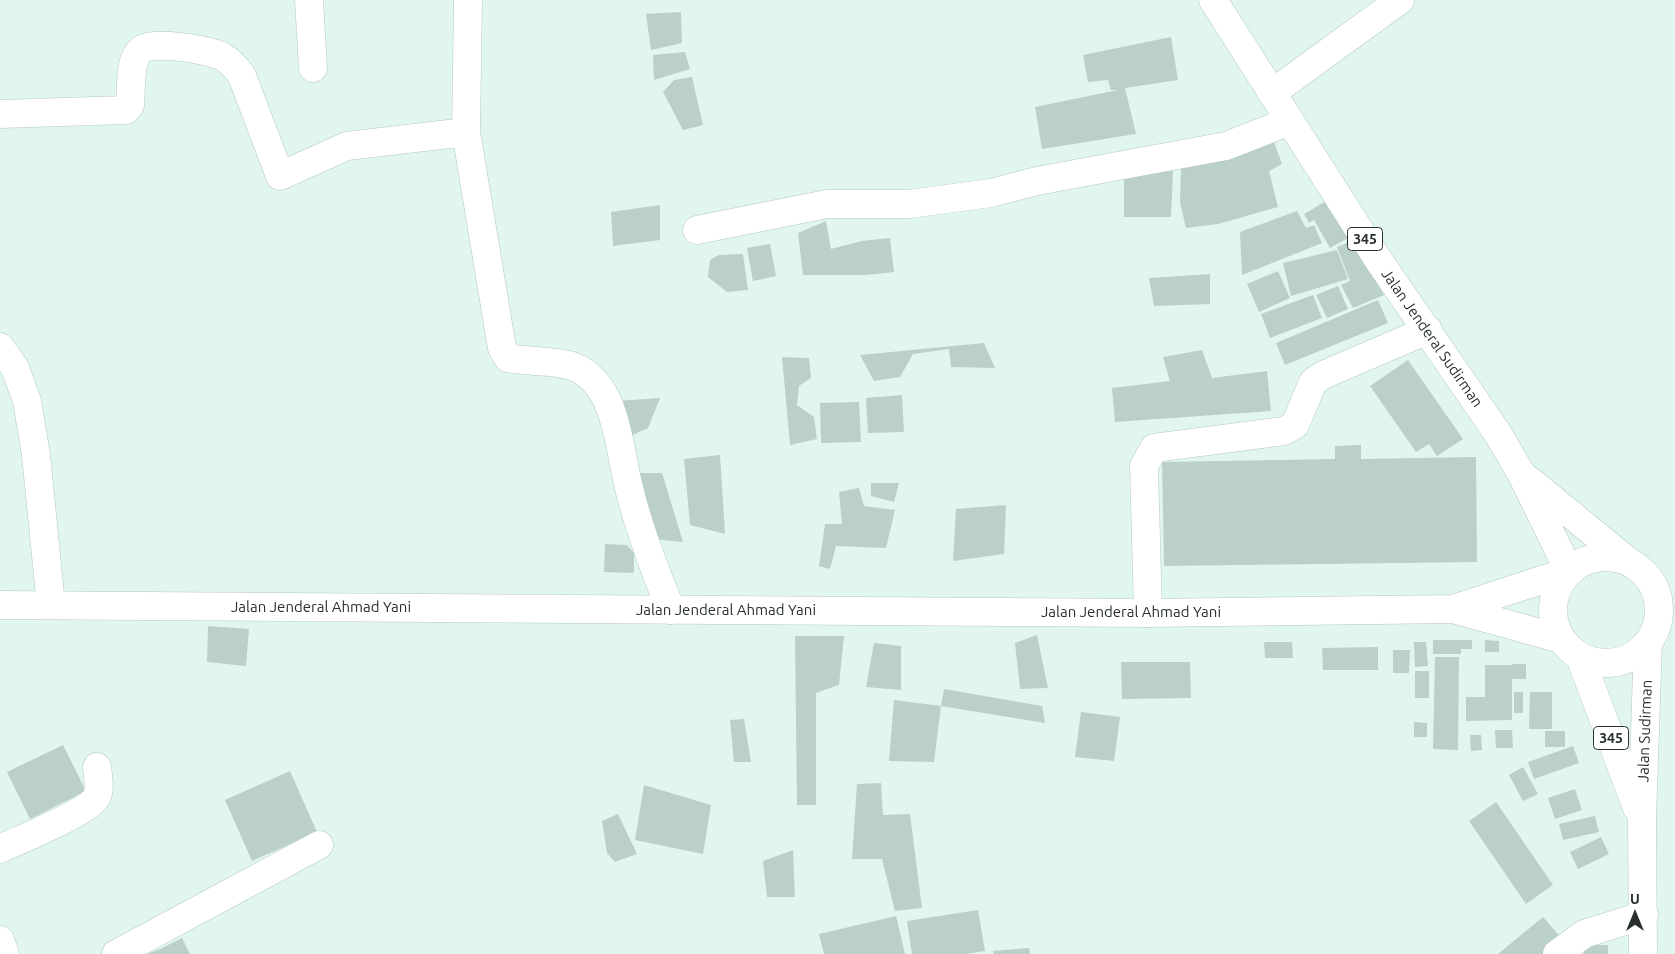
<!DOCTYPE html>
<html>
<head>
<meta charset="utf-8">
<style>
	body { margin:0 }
	#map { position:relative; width:1675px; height:954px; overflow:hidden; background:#e1f7ed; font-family:Ubuntu,sans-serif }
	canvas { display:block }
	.north { position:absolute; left:1610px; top:889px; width:50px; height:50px; -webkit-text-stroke:4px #fff; paint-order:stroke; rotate:0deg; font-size:14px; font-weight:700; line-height:20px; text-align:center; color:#28302c }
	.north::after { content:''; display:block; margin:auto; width:18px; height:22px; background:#28302c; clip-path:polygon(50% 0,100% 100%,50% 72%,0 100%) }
</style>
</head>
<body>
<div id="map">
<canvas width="1675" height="954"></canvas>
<div class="north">U</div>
</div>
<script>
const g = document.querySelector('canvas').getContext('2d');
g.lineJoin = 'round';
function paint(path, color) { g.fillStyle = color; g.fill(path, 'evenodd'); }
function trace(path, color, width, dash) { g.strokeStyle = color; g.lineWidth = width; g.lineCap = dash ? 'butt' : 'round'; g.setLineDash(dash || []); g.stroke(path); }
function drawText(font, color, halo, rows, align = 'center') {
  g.font = font + ' Ubuntu,sans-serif'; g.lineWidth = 4; g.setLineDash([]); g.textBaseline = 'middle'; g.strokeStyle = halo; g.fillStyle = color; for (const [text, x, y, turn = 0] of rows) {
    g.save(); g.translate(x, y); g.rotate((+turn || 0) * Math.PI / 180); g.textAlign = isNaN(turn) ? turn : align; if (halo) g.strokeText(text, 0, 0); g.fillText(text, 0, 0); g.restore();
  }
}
const building = new Path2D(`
	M681 12 682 43 651 50 646 14Z
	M1171 37 1178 80 1125 88 1136 134 1042 149 1035 107 1118 90H1111L1108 80 1088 82 1083 55Z
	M685 52 690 69 654 80 653 55Z
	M692 77 703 125 683 130 663 92 674 80Z
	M1274 142 1282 164 1269 171 1278 207 1218 224 1186 228 1180 202 1181 168 1249 146Z
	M1173 171 1171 217H1124V174Z
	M1326 201 1348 238 1330 248 1314 220 1309 223 1304 214Z
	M660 205V240L613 246 611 212Z
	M1297 211 1306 228 1314 225 1322 243 1242 275 1240 232Z
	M826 221 831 249 862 241 890 238 894 272 866 275H803L798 233Z
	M1352 241 1384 295 1353 308 1341 285 1350 281 1337 247Z
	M770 244 776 276 753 281 747 248Z
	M1337 250 1348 279 1291 296 1283 263Z
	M743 254 748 290 727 292 708 277 710 260 719 255Z
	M1278 271 1290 298 1259 312 1247 284Z
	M1210 274V304L1154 306 1149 278Z
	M1338 286 1348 309 1327 318 1316 295Z
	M1313 295 1322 318 1270 338 1261 314Z
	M1378 300 1388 323 1285 365 1276 343Z
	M984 343 995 368 951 367 949 349 913 354 900 377 874 381 860 355Z
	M1202 350 1212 378 1267 371 1271 411 1115 422 1112 388 1170 381 1163 357Z
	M782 357 809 358 811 378 799 386 797 405 814 417 817 439 790 445Z
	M1408 360 1463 439 1437 456 1429 444 1416 452 1370 386Z
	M902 395 904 432 868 433 866 398Z
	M660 398 648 428 628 437 617 401Z
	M859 402 861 442 821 443 820 403Z
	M1361 445V459L1476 457 1477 562 1164 566 1162 462 1335 459V446Z
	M720 455 725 534 690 525 684 459Z
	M637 473H662L683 542 653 539Z
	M871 483H899L894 502 871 496Z
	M859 488 864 506 895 510 886 548 836 546 830 569 819 566 825 524H842L839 492Z
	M1006 505 1004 554 953 561 956 509Z
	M605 544 627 545 634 553V573L604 572Z
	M208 626 249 629 246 666 207 662Z
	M1037 635 1048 688 1020 689 1015 643Z
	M795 636H844L839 685 816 693V805H797Z
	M1433 640H1472V649H1461V654H1433Z
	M1485 640 1499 641V652H1485Z
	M1264 642H1292L1293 658H1265Z
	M1414 642H1426L1428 666 1415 667Z
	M874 643 901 646V690L866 687Z
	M1378 647V670H1323L1322 648Z
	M1393 650H1410L1409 673H1393Z
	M1435 657H1459L1458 750 1433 749Z
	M1121 662H1190L1191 698 1122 699Z
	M1512 664H1526V679H1512Z
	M1485 665H1512V720L1466 721V697H1485Z
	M1415 671H1429V698H1415Z
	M944 689 1042 706 1045 723 941 706Z
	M1514 692H1523V713H1514Z
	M1530 692H1552V729H1529Z
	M894 700 941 706 934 762 889 761Z
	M1081 712 1120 717 1114 761 1075 757Z
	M744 719 751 762H734L730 720Z
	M1414 722 1427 723V737H1414Z
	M1495 730H1512L1513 748H1496Z
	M1545 731H1565V747H1545Z
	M1470 735H1481L1482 750 1471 751Z
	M63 745 86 791 30 819 7 772Z
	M1573 746 1579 763 1534 779 1528 762Z
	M1523 767 1538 794 1523 801 1509 775Z
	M290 771 317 832 252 861 225 800Z
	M881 783 883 815 910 814 922 908 895 911 882 859H852L857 784Z
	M644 785 711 805 703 854 635 840Z
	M1575 789 1582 810 1555 819 1548 798Z
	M1496 802 1553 885 1526 904 1469 821Z
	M618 814 637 854 615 862 607 853 602 821Z
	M1595 816 1599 832 1563 840 1559 824Z
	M1601 837 1609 854 1578 869 1570 852Z
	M793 850 795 897H767L763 861Z
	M978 910 985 951 966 954H912L907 921Z
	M896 916 905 954H824L819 934Z
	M1543 917 1563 940 1545 954H1498Z
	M182 938 190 954H147L160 949Z
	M1584 945H1608V954H1584Z
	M1029 948 1030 954H994L993 951Z`);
const minor = new Path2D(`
	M309 0 313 68
	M468 0 466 132 502 348 508 358C528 362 554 360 572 366 618 382 619 451 629 488 639 530 655 571 671 610
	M1272 93 1400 0
	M0 114 126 110 130 105C132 90 128 61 141 50 151 40 211 50 223 57 231 61 237 69 242 76L280 176 347 146 466 132
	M697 230 827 204H909L991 193 1037 181 1226 146 1290 121
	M0 347 15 368 27 401 36 455 51 605
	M1148 613 1144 466 1154 448 1284 431 1295 425 1313 382 1323 375 1428 330
	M0 849C19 840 86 813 96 798 101 789 98 777 97 767
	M0 940 5 954
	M116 954 319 845
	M1557 954 1584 934 1644 915`);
const major = new Path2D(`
	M1213 0 1379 261 1498 434 1522 475 1569 571
	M1529 480 1629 562
	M1553 610a53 53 0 1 1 106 0a53 53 0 1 1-106 0Z
	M0 605 1148 613 1453 609 1561 639
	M1453 609 1569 571
	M1580 657 1637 808
	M1643 954 1642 819 1648 643`);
const shields = [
	[1365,239,35],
	[1611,738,35]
];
const shieldNames = [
	["345",1365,239],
	["345",1611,738]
];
const streetNames = [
	["Jalan Jenderal Sudirman",1432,338,55],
	["Jalan Jenderal Ahmad Yani",321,607],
	["Jalan Jenderal Ahmad Yani",726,610],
	["Jalan Jenderal Ahmad Yani",1131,612],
	["Jalan Sudirman",1645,731,-88]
];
paint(building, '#bbd0c7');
trace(minor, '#b4c9c0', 29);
trace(major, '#b4c9c0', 29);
trace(minor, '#fff', 28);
trace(major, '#fff', 28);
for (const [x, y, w] of shields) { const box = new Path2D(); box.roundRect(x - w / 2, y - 11.5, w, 23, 4); g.fillStyle = '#fff'; g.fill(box); trace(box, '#28302c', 1); }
drawText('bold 14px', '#28302c', null, shieldNames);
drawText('15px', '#28302c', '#fff', streetNames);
</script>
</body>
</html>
